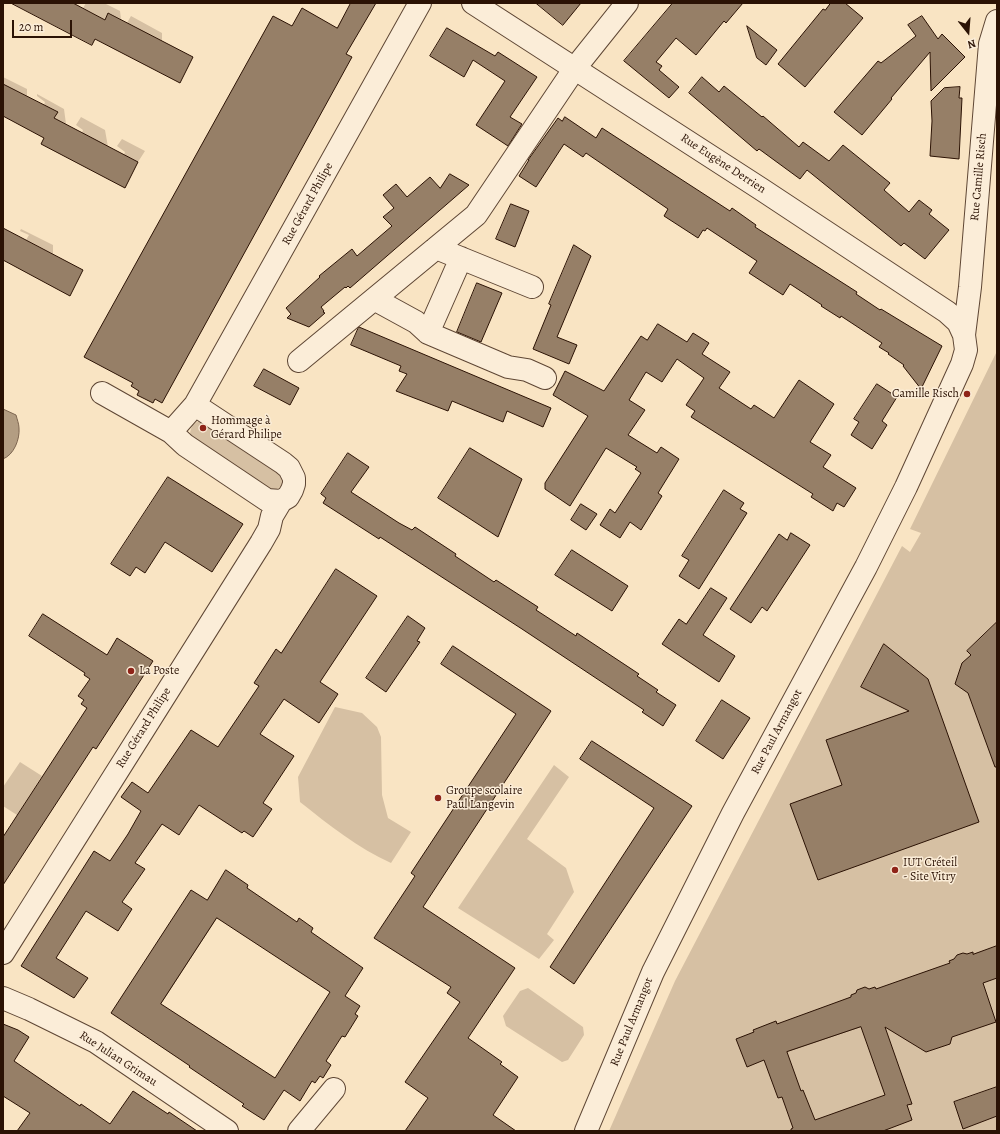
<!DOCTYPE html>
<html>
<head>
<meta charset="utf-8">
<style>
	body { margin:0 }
	#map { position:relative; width:1000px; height:1134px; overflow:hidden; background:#f9e4c3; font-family:Alegreya,serif }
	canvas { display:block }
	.frame { position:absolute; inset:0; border:4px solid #2b1204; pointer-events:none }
	.north { position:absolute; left:948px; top:12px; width:40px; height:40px; -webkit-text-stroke:3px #fbedd8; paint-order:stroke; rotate:163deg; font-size:11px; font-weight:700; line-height:16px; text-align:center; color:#2b1204 }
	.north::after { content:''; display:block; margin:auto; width:14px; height:18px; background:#2b1204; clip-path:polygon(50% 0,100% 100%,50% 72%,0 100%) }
	.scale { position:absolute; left:12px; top:20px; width:60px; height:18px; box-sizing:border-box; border:2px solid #2b1204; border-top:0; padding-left:5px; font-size:12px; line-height:14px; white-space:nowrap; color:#2b1204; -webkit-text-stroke:3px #fbedd8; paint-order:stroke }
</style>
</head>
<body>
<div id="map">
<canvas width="1000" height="1134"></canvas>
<div class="frame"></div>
<div class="north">N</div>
<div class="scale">20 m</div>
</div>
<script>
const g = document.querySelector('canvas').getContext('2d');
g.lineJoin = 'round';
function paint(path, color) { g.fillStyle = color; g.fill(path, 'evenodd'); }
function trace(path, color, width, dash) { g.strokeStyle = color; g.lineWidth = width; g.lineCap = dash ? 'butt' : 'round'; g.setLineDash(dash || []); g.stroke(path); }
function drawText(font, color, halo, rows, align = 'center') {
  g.font = font + ' Alegreya,serif'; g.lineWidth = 3; g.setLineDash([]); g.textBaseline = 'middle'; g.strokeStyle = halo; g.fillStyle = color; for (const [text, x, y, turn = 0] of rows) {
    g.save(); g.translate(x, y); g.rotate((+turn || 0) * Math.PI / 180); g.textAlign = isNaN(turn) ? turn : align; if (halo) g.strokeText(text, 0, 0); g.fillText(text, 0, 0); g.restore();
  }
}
const green = new Path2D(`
	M86 3H104L120 11 121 19 109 13 105 20 83 8Z
	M131 16 162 33V41L127 23Z
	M3 77 27 89V96L3 84Z
	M37 94 64 109 66 124 54 118 57 112 44 105 45 102 37 96Z
	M81 117 105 130 108 147 82 133 83 130 76 125Z
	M122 139 145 151 138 162 124 155 125 152 117 146Z
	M21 229 53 245V254L26 240 29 235 20 231Z
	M997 351V1131H609L675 981 902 546 910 552 921 533 910 529Z
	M199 421 272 461 284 480C282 486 278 489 272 491L190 436C190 429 192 424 199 421Z
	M335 707 362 713 377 727 381 737 382 795 388 818 411 832 391 863C358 848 329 825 300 802L298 777Z
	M20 762 42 776 17 815 3 806V787Z
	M554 765 569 777 527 839 566 868 574 892 547 934 554 940 539 959 458 908Z
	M528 988 583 1027 584 1035 568 1060 562 1062 506 1026 503 1016 520 991Z`);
const water = new Path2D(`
	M3 409 16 415C17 419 19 424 19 428 20 439 14 455 3 459Z`);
const building = new Path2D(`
	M11 3H73L105 20 108 13 193 57 180 83 95 39 92 45Z
	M351 3H376L346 54 352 57 162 403 155 399 153 403 137 395 139 391 131 386 133 383 84 357 273 16 292 26 302 8 337 28Z
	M536 3H581L563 25Z
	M673 3H743L726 23 724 21 696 55 676 38 656 62 662 66 659 70 679 87 669 98 624 61Z
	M831 3H845L863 18 805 87 778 64 823 9 825 10Z
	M922 16 938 39 942 34 965 57 931 91 930 52 891 98 892 99 862 135 834 112 878 61 881 63 916 36 908 25Z
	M747 26 777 50 766 65 757 58Z
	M447 28 495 56 498 52 537 77 510 117 522 124 508 146 476 125 505 81 473 60 464 77 430 56Z
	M702 77 719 92 724 86 762 117 763 116 799 147 803 142 829 161 843 145 890 183 884 190 909 212 919 200 932 210 929 214 949 230 925 259 904 243 901 246 807 170 800 179 759 149 757 151 689 93Z
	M3 84 58 112 54 118 138 162 125 188 41 144 44 138 3 116Z
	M960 87 959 98H962L959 159 930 156 932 121 931 101 944 88Z
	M565 117 596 138 602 128 730 211 732 208 756 225 755 227 857 292 856 294 880 310 881 309 942 346 921 389 903 366 904 365 888 354 889 353 879 347 882 343 841 316 840 318 821 306 822 305 790 284 783 295 749 273 757 261 707 228 705 231 703 230 698 238 664 216 668 209 586 153 583 157 564 144 536 187 519 176 529 160H528L558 118 562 121Z
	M450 174 469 185 350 288 348 286 346 288 345 287 321 307 324 311 323 312 325 313 309 327 287 318 291 314 286 308 320 277 319 276 352 249 357 256 392 226 383 217 394 208 383 195 396 184 407 197 430 177 440 188Z
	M511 204 529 211 515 247 496 239Z
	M3 228 83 270 70 296 3 260Z
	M574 245 591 256 557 337 577 345 569 364 533 349 551 305 549 304Z
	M477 283 502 293 481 342 457 332Z
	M658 324 687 342 693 333 709 343 702 354 730 372 719 388 751 409 754 405 774 418 799 380 834 404 810 442 831 455 823 467 856 488 844 507 837 503 833 511 811 497 813 494 691 417 695 411 686 405 704 378 677 359 662 382 646 372 629 400 645 410 628 435 657 453 661 447 679 459 658 493 662 496 641 530 630 522 620 538 600 525 610 509 615 513 641 473 635 469 637 467 606 448 570 506 545 489V483L588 416 553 395 565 371 604 391 641 336 647 340Z
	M359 327 551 408 543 427 507 411 503 422 452 401 448 411 396 391 407 374 399 371 401 366 351 345Z
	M264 369 299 388 290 405 254 386Z
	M877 384 897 397 882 421 887 425 872 449 851 435 859 422 854 419Z
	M470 448 522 479 498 537 438 498Z
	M348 453 369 467 351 492 399 523 412 530 415 527 456 554 455 556 494 582 496 580 538 607 536 610 576 636 577 633 639 674 637 676 658 690 656 692 676 705 663 726 642 712 644 710 522 629 380 537 379 539 323 503 326 498 321 494Z
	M168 477 243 524 212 572 165 542 145 573 136 567 130 576 111 564Z
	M724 490 744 503 740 509 747 513 699 589 679 576 689 560 682 556Z
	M581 504 597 514 586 530 571 520Z
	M791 533 810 545 767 611 762 607 751 623 730 609 779 534 787 540Z
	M572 550 628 586 612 611 555 575Z
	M336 569 377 596 320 682 338 694 319 723 284 699 260 734 294 756 263 803 272 809 253 837 244 831 242 833 199 805 179 835 162 824 135 863 145 869 122 902 132 909 118 931 86 911 56 958 88 978 74 998 21 966 94 851 110 861 128 834 141 811 121 797 132 782 148 793 191 730 218 747 259 686 254 683 276 649 281 653Z
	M711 588 727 598 703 635 735 656 719 682 662 644 679 619 686 624Z
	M43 614 107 655 117 638 153 661 96 749 93 747 3 885V837L87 708 81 704 84 700 78 696 90 679 84 675 85 673 29 636Z
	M408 616 425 628 417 641 420 642 386 692 366 678Z
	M997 622V767H995L968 693 955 684 962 663 971 655 967 651Z
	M884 644 928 679 979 822 818 880 790 804 842 785 826 740 909 711 861 687Z
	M453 646 551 711 423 907 515 968 468 1038 502 1062 500 1064 518 1077 493 1115 516 1131H405L428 1098 405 1082 460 1002 447 993 451 987 374 938 415 876 411 873 516 714 441 664Z
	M722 700 750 718 723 759 696 741Z
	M592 741 692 806 574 984 550 967 654 808 580 759Z
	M226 870 248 885 247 888 297 922 299 918 313 928 311 932 363 968 345 996 360 1006 355 1014 358 1016 345 1037 342 1036 326 1061 331 1065 323 1078 320 1076 315 1083 312 1081 300 1101 284 1090 264 1120 242 1106 244 1104 189 1067 190 1066 111 1013 191 890 207 900ZM217 918 330 992 275 1078 161 1004Z
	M997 946V978L983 983 996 1022 952 1037 950 1044 926 1052 885 1027 912 1104 907 1105 912 1120 883 1131H791V1129L793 1128 782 1097 778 1098 764 1060 747 1067 736 1039 754 1032 753 1030 776 1021 777 1024 851 997V995L856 993 857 990 865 987 869 989 875 987 876 989 950 963 949 961 954 959 957 955 963 953 967 954 973 952V954ZM861 1027 885 1095 815 1120 803 1090 801 1091 787 1052Z
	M3 1024 18 1030 29 1037 14 1061 80 1106 81 1104 110 1124 133 1091 168 1114 169 1112 197 1131H17L30 1113 3 1096Z
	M997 1087V1116L963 1129 954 1102Z`);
const minor = new Path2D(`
	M473 3 761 189 947 312 958 322 964 335
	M436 248 532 287
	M374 299 416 322 428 333 508 367 527 370 545 378
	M428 333 461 258
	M299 361 476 215 575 68 627 3
	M102 393 171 432
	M281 501 267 500 185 445 171 432 195 405 420 3
	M3 953 261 543 269 529 272 516 281 501 288 497 292 490 294 484V478L289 468 283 463 195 405
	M3 998 29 1009 96 1042 227 1131
	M299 1131 334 1089
	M586 1131 653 972 733 813 866 567 906 487 962 364 966 350 964 335 970 287 990 44 997 21`);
const markers = [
	[967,394,4,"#8f2418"],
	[203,428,4,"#8f2418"],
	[131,671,4,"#8f2418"],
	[438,798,4,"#8f2418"],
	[895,870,4,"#8f2418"]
];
const streetNames = [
	["Rue Eugène Derrien",723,164,33],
	["Rue Camille Risch",979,177,-85],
	["Rue Gérard Philipe",308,204,-61],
	["Rue Gérard Philipe",144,728,-58],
	["Rue Paul Armangot",777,732,-62],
	["Rue Paul Armangot",632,1022,-68],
	["Rue Julian Grimau",118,1059,33]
];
const poiNames = [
	["Camille Risch",959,394,"right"],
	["Hommage à",211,421],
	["Gérard Philipe",211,435],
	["La Poste",139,671],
	["Groupe scolaire",446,791],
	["Paul Langevin",446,805],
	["IUT Créteil",903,863],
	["- Site Vitry",903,877]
];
paint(green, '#d6c0a3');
paint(water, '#b39d82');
trace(water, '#7d6550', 1);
paint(building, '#967f67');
trace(building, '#2b1204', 1);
trace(minor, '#5e4634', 24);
trace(minor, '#fbedd8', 22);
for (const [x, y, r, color] of markers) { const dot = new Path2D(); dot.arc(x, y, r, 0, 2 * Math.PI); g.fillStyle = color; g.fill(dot); trace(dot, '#fbedd8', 1.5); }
drawText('12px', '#2b1204', '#fbedd8', streetNames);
drawText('12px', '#2b1204', '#fbedd8', poiNames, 'left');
</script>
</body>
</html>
